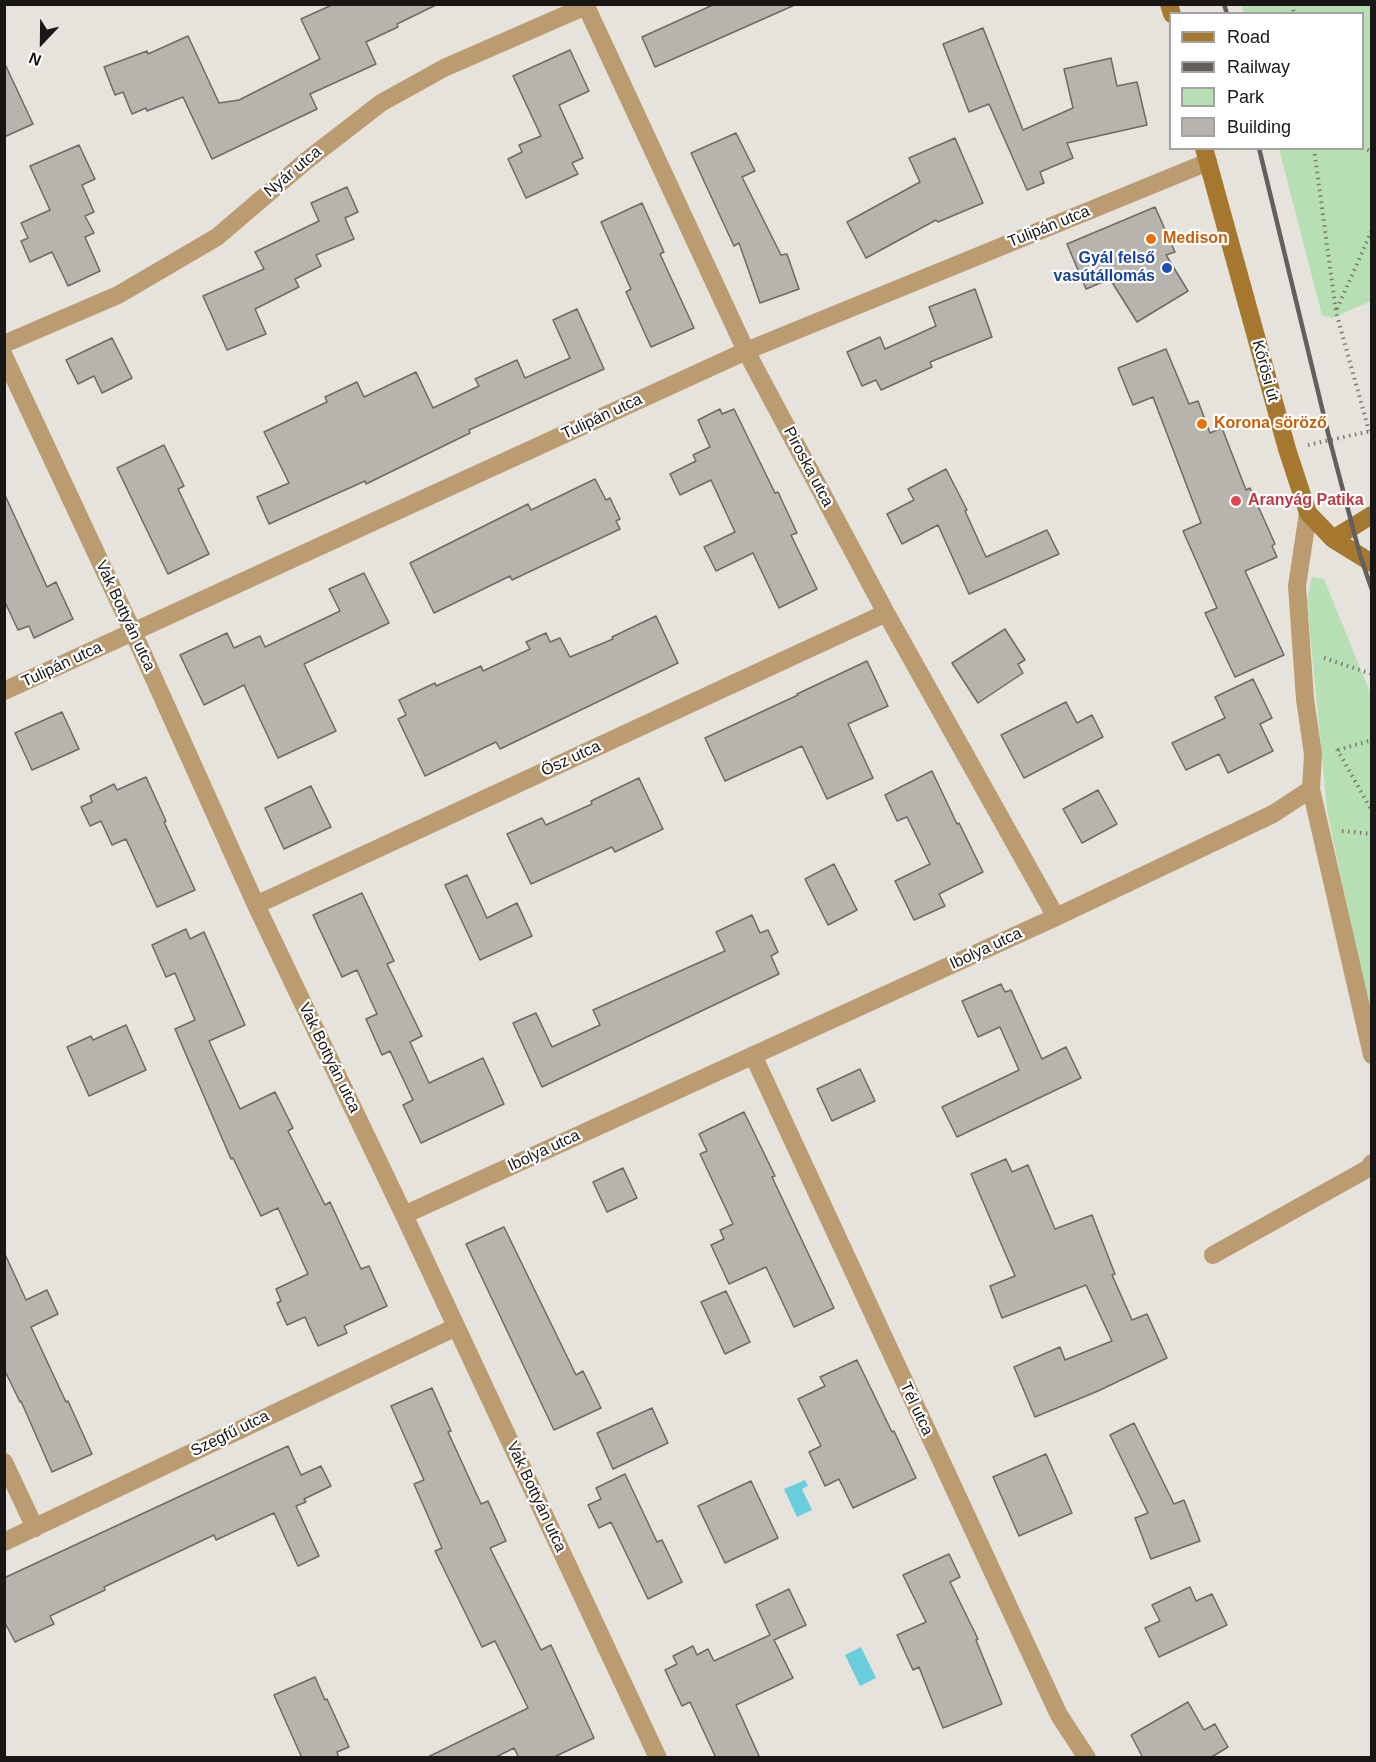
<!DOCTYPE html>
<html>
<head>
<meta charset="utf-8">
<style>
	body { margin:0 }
	#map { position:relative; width:1376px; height:1762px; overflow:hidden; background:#e6e2dc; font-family:Helvetica,sans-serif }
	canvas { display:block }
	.frame { position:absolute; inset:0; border:6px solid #191715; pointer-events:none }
	.legend { position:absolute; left:1169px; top:12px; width:195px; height:138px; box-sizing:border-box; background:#fff; border:2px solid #a3a2a1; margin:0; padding:8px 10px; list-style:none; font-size:18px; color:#191715 }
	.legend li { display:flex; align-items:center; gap:12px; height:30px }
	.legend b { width:30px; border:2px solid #a3a2a1 }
	.north { position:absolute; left:12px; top:12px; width:60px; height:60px; -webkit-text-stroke:4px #fff; paint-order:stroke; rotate:202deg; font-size:16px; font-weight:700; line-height:24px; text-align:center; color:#191715 }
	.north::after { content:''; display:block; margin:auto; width:21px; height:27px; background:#191715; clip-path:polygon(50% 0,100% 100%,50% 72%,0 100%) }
</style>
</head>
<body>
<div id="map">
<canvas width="1376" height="1762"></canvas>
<div class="frame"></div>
<ul class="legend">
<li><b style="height:8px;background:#a6782f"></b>Road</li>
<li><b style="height:8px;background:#625f5c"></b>Railway</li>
<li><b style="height:16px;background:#b6dfb4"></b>Park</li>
<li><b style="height:16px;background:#b7b3ad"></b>Building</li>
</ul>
<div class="north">N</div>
</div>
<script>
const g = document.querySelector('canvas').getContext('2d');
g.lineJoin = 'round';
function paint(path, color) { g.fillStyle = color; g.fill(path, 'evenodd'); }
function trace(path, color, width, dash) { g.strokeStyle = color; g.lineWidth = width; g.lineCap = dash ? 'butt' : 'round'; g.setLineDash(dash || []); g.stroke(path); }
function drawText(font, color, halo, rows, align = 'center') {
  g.font = font + ' Helvetica,sans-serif'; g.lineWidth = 4.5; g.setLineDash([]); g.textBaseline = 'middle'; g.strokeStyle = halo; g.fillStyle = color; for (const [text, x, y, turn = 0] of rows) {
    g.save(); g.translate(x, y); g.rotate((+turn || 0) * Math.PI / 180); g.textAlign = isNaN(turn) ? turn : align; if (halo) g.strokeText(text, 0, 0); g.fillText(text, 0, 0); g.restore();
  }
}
const green = new Path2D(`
	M1242 5H1371V301L1332 318 1322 315 1279 149 1362 148V14L1244 13Z
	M1312 577 1324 579 1371 695V1021L1327 810 1307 601Z`);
const water = new Path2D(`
	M805 1480 808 1486 802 1489 812 1510 797 1517 784 1489Z
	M861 1647 876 1678 860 1686 845 1655Z`);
const building = new Path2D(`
	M334 4H438L397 24 398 27 366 42 376 64 310 94 317 109 212 159 183 97 147 111 146 108 132 114 123 92 115 95 104 67 147 51 148 54 188 36 219 103 239 100 320 59 301 19Z
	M715 4H797L655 67 642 37Z
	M983 28 1023 130 1073 108 1064 69 1111 58 1117 86 1137 82 1147 125 1067 143 1073 158 1040 172 1044 183 1027 190 989 104 969 112 943 44Z
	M570 50 589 91 559 105 583 158 572 163 578 174 526 198 508 159 522 152 519 145 541 136 513 76Z
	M4 62 33 124 4 137Z
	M736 133 755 171 742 177 781 255 787 254 799 289 760 303 739 243 734 246 691 153Z
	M955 138 983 203 938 222 936 220 866 258 847 222 920 182 909 158Z
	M79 145 95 179 82 185 94 212 85 216 94 233 85 237 100 271 68 286 52 252 30 262 21 241 28 238 21 223 50 210 30 166Z
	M347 187 358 212 345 218 354 239 316 255 321 266 295 279 299 287 255 309 266 334 227 350 203 296 264 269 255 252 319 221 311 203Z
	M642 203 664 252 660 254 694 328 651 347 626 292 631 289 601 222Z
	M1155 207 1175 252 1166 255 1188 291 1137 322 1110 279 1086 289 1067 244Z
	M975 289 992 337 930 362 932 367 881 390 876 380 862 386 847 352 880 337 885 349 936 326 929 307Z
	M577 309 604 369 469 430 470 433 366 484 365 481 269 524 257 497 289 483 264 432 327 402 325 397 357 382 364 397 416 372 433 408 479 386 475 379 517 360 525 378 570 358 553 320Z
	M112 338 132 378 102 393 94 376 78 384 66 360Z
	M1166 349 1189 404 1198 401 1210 433 1222 428 1246 490 1250 488 1275 544 1272 546 1277 557 1245 571 1284 655 1235 677 1205 613 1217 608 1183 531 1201 523 1153 397 1133 405 1118 368Z
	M720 409 722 414 734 409 775 493 778 492 797 533 791 535 817 589 779 608 753 553 716 571 704 547 735 532 711 480 680 495 670 474 696 461 693 455 710 447 698 420Z
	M164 445 184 486 178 489 209 554 168 574 117 468Z
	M946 469 967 510 965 511 986 557 1047 530 1059 554 969 594 938 525 902 544 887 514 914 500 908 489Z
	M595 479 606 500 610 498 620 519 616 521 620 529 512 580 510 576 434 613 410 563 528 504 531 510Z
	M4 493 47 587 56 582 73 619 34 638 29 626 18 630 4 600Z
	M364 573 389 623 304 664 336 731 278 758 244 685 204 705 180 655 227 633 234 648 260 636 265 647 340 611 329 589Z
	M656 616 678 663 500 749 496 742 425 776 398 719 406 715 399 700 435 683 436 686 481 666 483 671 530 649 526 642 546 633 550 642 560 638 570 657 613 639 612 637Z
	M1005 629 1025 660 1018 664 1023 673 978 703 952 663Z
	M867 661 888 706 848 724 873 778 827 799 802 746 725 781 705 738 798 695 797 694Z
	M1253 679 1272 718 1260 724 1273 751 1228 773 1219 754 1186 770 1172 743 1225 718 1215 697Z
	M1066 702 1077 723 1092 715 1103 737 1024 778 1001 735Z
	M62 712 79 749 32 770 15 733Z
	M932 771 957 824 959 823 983 872 939 894 945 906 914 920 895 881 930 864 907 817 897 821 885 795Z
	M146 777 166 821 164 822 195 890 157 907 126 839 112 845 101 821 90 826 81 807 92 802 90 796 114 784 117 790Z
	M639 778 663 829 615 852 612 847 531 884 507 834 542 818 546 825 592 804 591 801Z
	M311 786 331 827 284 849 265 808Z
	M1098 790 1117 824 1082 843 1063 809Z
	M834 864 857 910 828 925 805 879Z
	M467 875 487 918 517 903 532 936 480 960 445 885Z
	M362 893 394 961 387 964 422 1036 410 1042 429 1083 483 1058 504 1104 421 1143 403 1105 413 1100 390 1051 382 1055 366 1019 377 1014 357 970 342 977 313 915Z
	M752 915 760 933 768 930 778 952 771 956 779 974 542 1087 513 1023 536 1013 552 1047 600 1025 593 1010 725 951 716 932Z
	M186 929 190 939 204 932 245 1025 209 1041 240 1109 275 1092 293 1128 288 1131 325 1205 330 1202 361 1269 369 1266 387 1306 344 1326 347 1333 318 1346 305 1317 287 1325 277 1303 281 1301 276 1289 308 1274 278 1208 261 1216 233 1158 231 1159 175 1029 195 1020 175 973 166 977 152 945Z
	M1001 984 1005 992 1011 990 1042 1059 1066 1047 1081 1078 957 1137 942 1107 1019 1070 1000 1027 978 1037 962 1001Z
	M126 1025 146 1070 89 1096 67 1047 91 1036 93 1040Z
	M860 1069 875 1101 832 1121 817 1089Z
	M744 1112 775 1176 772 1177 834 1308 794 1327 766 1267 729 1284 711 1245 724 1239 720 1230 733 1224 700 1154 707 1151 699 1134Z
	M1006 1159 1012 1172 1028 1165 1055 1229 1092 1215 1115 1274 1112 1275 1132 1320 1147 1314 1167 1358 1098 1391 1035 1417 1014 1367 1060 1347 1065 1360 1112 1341 1086 1285 1002 1318 990 1286 1015 1276 971 1174Z
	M623 1168 637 1198 607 1212 593 1182Z
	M504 1227 576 1375 583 1371 601 1408 554 1430 466 1244Z
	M4 1252 26 1300 47 1290 58 1314 31 1327 66 1402 68 1401 92 1454 52 1472 21 1401 20 1402 4 1369Z
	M726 1291 750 1342 725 1354 701 1302Z
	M857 1360 892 1432 894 1431 916 1478 853 1508 839 1479 825 1486 809 1452 821 1446 798 1399 825 1386 820 1377Z
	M432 1388 451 1431 448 1432 481 1504 488 1501 506 1541 490 1548 541 1650 551 1645 594 1738 552 1758H519L514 1748 494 1758H426L528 1708 495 1641 482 1647 435 1551 442 1548 414 1484 424 1480 391 1406Z
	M652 1408 668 1443 613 1469 597 1433Z
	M1134 1423 1174 1504 1184 1500 1200 1541 1151 1559 1135 1518 1148 1513 1110 1435Z
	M288 1446 301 1475 321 1466 331 1486 304 1499 306 1502 296 1506 319 1556 298 1566 274 1513 216 1540 214 1535 104 1587 105 1590 50 1616 54 1624 15 1642 4 1621V1578Z
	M1046 1454 1072 1513 1019 1536 993 1477Z
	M625 1474 657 1542 662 1540 682 1582 648 1599 611 1522 599 1528 588 1505 601 1499 596 1488Z
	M751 1481 778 1538 725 1563 698 1506Z
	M949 1554 960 1577 950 1582 978 1639 976 1640 1002 1704 943 1728 919 1667 913 1670 897 1635 926 1622 903 1575Z
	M1190 1587 1196 1601 1212 1594 1227 1625 1159 1657 1145 1628 1160 1621 1152 1605Z
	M789 1589 806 1625 774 1640 793 1678 736 1705 760 1758H716L690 1702 682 1706 665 1670 677 1664 673 1656 693 1646 697 1655 708 1649 714 1661 770 1635 756 1605Z
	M315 1677 325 1700 327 1699 349 1747 337 1752 339 1758H302L274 1695Z
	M1188 1702 1204 1730 1215 1724 1228 1747 1210 1758H1143L1131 1735Z`);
const path = new Path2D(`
	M1292 4 1294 14
	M1362 147 1372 152
	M1314 148 1336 312 1369 431
	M1337 309 1372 230
	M1308 445 1371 431
	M1324 658 1372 674
	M1337 749 1372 811
	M1338 750 1372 740
	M1342 831 1372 834`);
const street = new Path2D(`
	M585 4 746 351 886 613 1056 917
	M4 344 118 295 217 237 306 161 381 103 444 68 586 6
	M4 356 133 632 256 905 404 1215 658 1758
	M4 691 746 351 1208 162
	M1311 789 1372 1055
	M256 905 886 613
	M753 1055 1059 1715 1087 1758
	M404 1215 1056 917 1273 814 1311 789 1313 754 1305 699 1297 586 1308 513
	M1213 1255 1369 1168 1372 1163
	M4 1462 35 1528
	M4 1542 456 1327`);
const secondary = new Path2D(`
	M1169 4 1172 14
	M1204 148 1287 449 1308 513 1333 539 1372 563
	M1333 539 1372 515`);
const rail = new Path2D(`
	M1224 4 1227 14
	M1259 148 1330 441 1360 555 1372 590`);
const markers = [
	[1151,239,6,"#e8710a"],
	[1167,268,6,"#1a4fb4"],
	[1202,424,6,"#e8710a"],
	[1236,501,6,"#e0444e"]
];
const streetNames = [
	["Nyár utca",293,172,-40],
	["Tulipán utca",1049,227,-22],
	["Kőrösi út",1265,371,75],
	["Tulipán utca",602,417,-25],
	["Piroska utca",808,467,62],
	["Vak Bottyán utca",125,616,65],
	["Tulipán utca",62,665,-25],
	["Ősz utca",571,759,-25],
	["Ibolya utca",986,949,-25],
	["Vak Bottyán utca",329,1058,64],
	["Ibolya utca",544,1151,-25],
	["Tél utca",916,1409,65],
	["Szegfű utca",230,1434,-26],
	["Vak Bottyán utca",536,1497,65]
];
const foodNames = [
	["Medison",1163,239],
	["Korona söröző",1214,424]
];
const transitNames = [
	["Gyál felső",1155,259],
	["vasútállomás",1155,277]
];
const healthNames = [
	["Aranyág Patika",1248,501]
];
paint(green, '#b6dfb4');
paint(water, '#6acddc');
paint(building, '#b7b3ad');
trace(building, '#6d6964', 1.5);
trace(path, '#7d7a76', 4, [1.5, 4.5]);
trace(street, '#bb9b70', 18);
trace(secondary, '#a6782f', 18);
trace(rail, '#625f5c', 4.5);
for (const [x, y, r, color] of markers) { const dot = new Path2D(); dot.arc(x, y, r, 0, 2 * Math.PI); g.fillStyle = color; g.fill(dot); trace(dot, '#fff', 2); }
drawText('16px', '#191715', '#fff', streetNames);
drawText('bold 16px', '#c56008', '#fff', foodNames, 'left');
drawText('bold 16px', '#164399', '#fff', transitNames, 'right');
drawText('bold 16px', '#be3a42', '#fff', healthNames, 'left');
</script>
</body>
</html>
